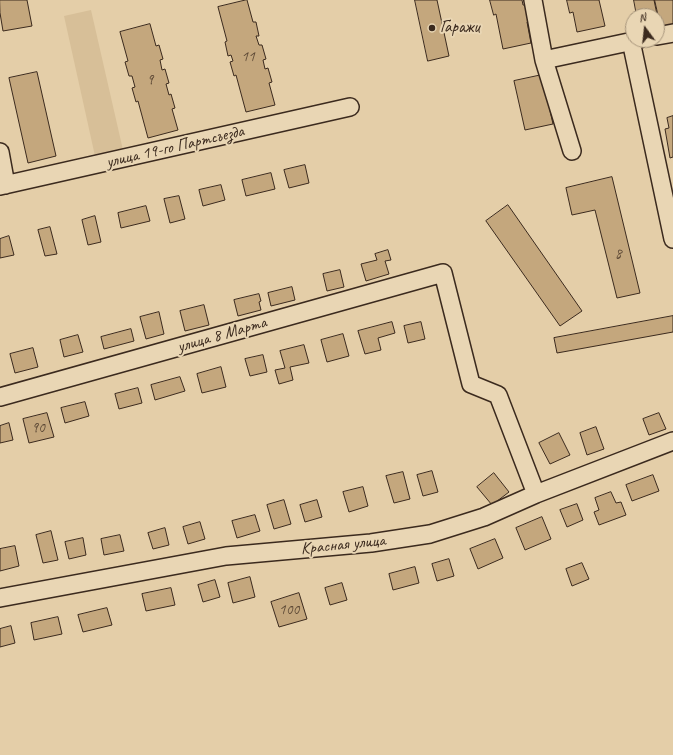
<!DOCTYPE html>
<html>
<head>
<meta charset="utf-8">
<style>
	body { margin:0 }
	#map { position:relative; width:673px; height:755px; overflow:hidden; background:#e4cea8; font-family:Caveat,sans-serif }
	canvas { display:block }
	.north { position:absolute; left:625px; top:8px; width:40px; height:40px; box-sizing:border-box; background:#e9d6b4; border:1px solid #a39178; border-radius:50%; rotate:345deg; font-size:11px; font-weight:700; line-height:16px; text-align:center; color:#3b2a1e }
	.north::after { content:''; display:block; margin:auto; width:14px; height:18px; background:#3b2a1e; clip-path:polygon(50% 0,100% 100%,50% 72%,0 100%) }
</style>
</head>
<body>
<div id="map">
<canvas width="673" height="755"></canvas>
<div class="north">N</div>
</div>
<script>
const g = document.querySelector('canvas').getContext('2d');
g.lineJoin = 'round';
function paint(path, color) { g.fillStyle = color; g.fill(path, 'evenodd'); }
function trace(path, color, width, dash) { g.strokeStyle = color; g.lineWidth = width; g.lineCap = dash ? 'butt' : 'round'; g.setLineDash(dash || []); g.stroke(path); }
function drawText(font, color, halo, rows, align = 'center') {
  g.font = font + ' Caveat,sans-serif'; g.lineWidth = 4; g.setLineDash([]); g.textBaseline = 'middle'; g.strokeStyle = halo; g.fillStyle = color; for (const [text, x, y, turn = 0] of rows) {
    g.save(); g.translate(x, y); g.rotate((+turn || 0) * Math.PI / 180); g.textAlign = isNaN(turn) ? turn : align; if (halo) g.strokeText(text, 0, 0); g.fillText(text, 0, 0); g.restore();
  }
}
const built = new Path2D(`
	M91 10 123 150 95 156 64 16Z`);
const building = new Path2D(`
	M0 0H27L32 26 3 31 0 13Z
	M247 0 253 22H256L259 36H256L259 45H262L266 59 263 60 265 69 268 68 272 82 269 83 275 105 246 112 236 75 234 76 230 62 233 61 231 55 228 56 225 42 227 41 218 7Z
	M415 0H437L449 56 428 61Z
	M490 0H522L523 5H525L529 22H527L531 43 503 49 496 14 494 15Z
	M567 0H599L605 26 577 32 573 12 570 13Z
	M634 0H654L660 29H657V16H637Z
	M655 0H673V28L662 31Z
	M150 24 156 46 159 45 163 59 160 60 162 70 165 69 169 83 166 84 169 95 171 94 175 108 172 109 178 130 148 138 138 101 136 102 132 88 135 87 132 76H129L125 62 128 61 120 32Z
	M37 72 56 156 28 163 9 78Z
	M542 75 553 124 525 130 514 81Z
	M673 116V157L670 158 665 129 669 128 667 118Z
	M305 165 309 183 289 188 284 170Z
	M271 173 275 189 246 196 242 180Z
	M612 177 640 293 617 298 595 210 572 215 566 188Z
	M221 185 225 200 203 206 199 190Z
	M179 196 185 219 170 223 164 199Z
	M508 205 582 311 560 326 486 221Z
	M146 206 150 221 121 228 118 213Z
	M95 216 101 242 88 245 82 220Z
	M50 227 57 254 45 256 38 230Z
	M9 236 14 255 0 258V239Z
	M388 250 391 260 385 261 389 274 366 281 361 264 377 260 375 254Z
	M340 270 344 287 327 291 323 274Z
	M292 287 295 300 271 306 268 293Z
	M259 294 261 301 259 302 261 310 238 316 234 300Z
	M204 305 209 325 185 331 180 311Z
	M159 312 164 334 146 339 140 317Z
	M673 316V332L557 353 554 338Z
	M392 322 395 333 378 338 381 350 365 354 358 331Z
	M421 322 425 339 408 343 404 326Z
	M131 329 134 341 104 349 101 337Z
	M343 334 349 356 327 362 321 340Z
	M78 335 83 352 64 357 60 340Z
	M304 345 309 363 290 367 293 380 279 384 275 370 285 368 280 351Z
	M33 348 38 367 15 373 10 354Z
	M263 355 267 372 250 376 245 359Z
	M221 367 226 387 202 393 197 374Z
	M180 377 185 391 155 400 151 385Z
	M138 388 142 403 119 409 115 394Z
	M85 402 89 416 65 423 61 408Z
	M47 413 54 437 29 443 23 419Z
	M659 413 666 429 649 435 643 419Z
	M9 423 13 440 0 443V426Z
	M596 427 604 449 587 455 580 433Z
	M559 433 570 455 550 464 539 443Z
	M432 471 438 492 423 496 417 475Z
	M403 472 410 499 394 503 386 476Z
	M494 473 509 492 492 505 477 487Z
	M653 475 659 491 632 501 626 485Z
	M363 487 368 506 349 512 343 492Z
	M611 492 616 503 621 502 626 515 599 525 594 512 599 510 595 498Z
	M284 500 291 524 274 529 267 505Z
	M317 500 322 517 305 522 300 505Z
	M577 504 583 520 567 527 560 510Z
	M255 515 260 531 237 538 232 521Z
	M542 517 551 539 525 550 516 528Z
	M200 522 205 539 188 544 183 527Z
	M165 528 169 545 153 549 148 533Z
	M51 531 58 560 43 563 36 535Z
	M120 535 124 551 104 555 101 539Z
	M83 538 86 555 69 559 65 542Z
	M495 539 503 558 478 569 470 549Z
	M15 546 19 566 0 571V549Z
	M449 559 454 576 437 581 432 564Z
	M582 563 589 579 572 586 566 569Z
	M415 567 419 583 393 590 389 574Z
	M250 577 255 597 233 603 228 583Z
	M215 580 220 597 203 602 198 585Z
	M342 583 347 600 330 605 325 588Z
	M171 588 175 605 146 611 142 594Z
	M299 593 307 619 279 627 271 602Z
	M107 608 112 625 83 632 78 615Z
	M58 617 62 634 34 640 31 623Z
	M11 626 15 643 0 647V629Z`);
const minor = new Path2D(`
	M533 0 544 60 572 151
	M657 36 673 33
	M631 41 673 239
	M544 60 638 40
	M0 152 6 185
	M0 186 350 107
	M0 397 443 273 471 384 498 395 536 494
	M0 598 226 556 371 543 430 534 484 517 536 494 673 441`);
const markers = [
	[432,28,4,"#3b2a1e"]
];
const numberNames = [
	["11",248,57],
	["9",150,80],
	["8",618,254],
	["90",38,428],
	["100",289,610]
];
const poiNames = [
	["Гаражи",440,28]
];
const streetNames = [
	["улица 19-го Партсъезда",175,147,-13],
	["улица 8 Марта",222,335,-16],
	["Красная улица",343,545,-6]
];
paint(built, '#d7bf98');
paint(building, '#c4a77d');
trace(building, '#3b2a1e', 1);
trace(minor, '#3b2a1e', 20);
trace(minor, '#e9d6b4', 17);
for (const [x, y, r, color] of markers) { const dot = new Path2D(); dot.arc(x, y, r, 0, 2 * Math.PI); g.fillStyle = color; g.fill(dot); trace(dot, '#e9d6b4', 1.5); }
drawText('15px', '#5d4936', null, numberNames);
drawText('17px', '#3b2a1e', '#e9d6b4', poiNames, 'left');
drawText('17px', '#3b2a1e', '#e9d6b4', streetNames);
</script>
</body>
</html>
